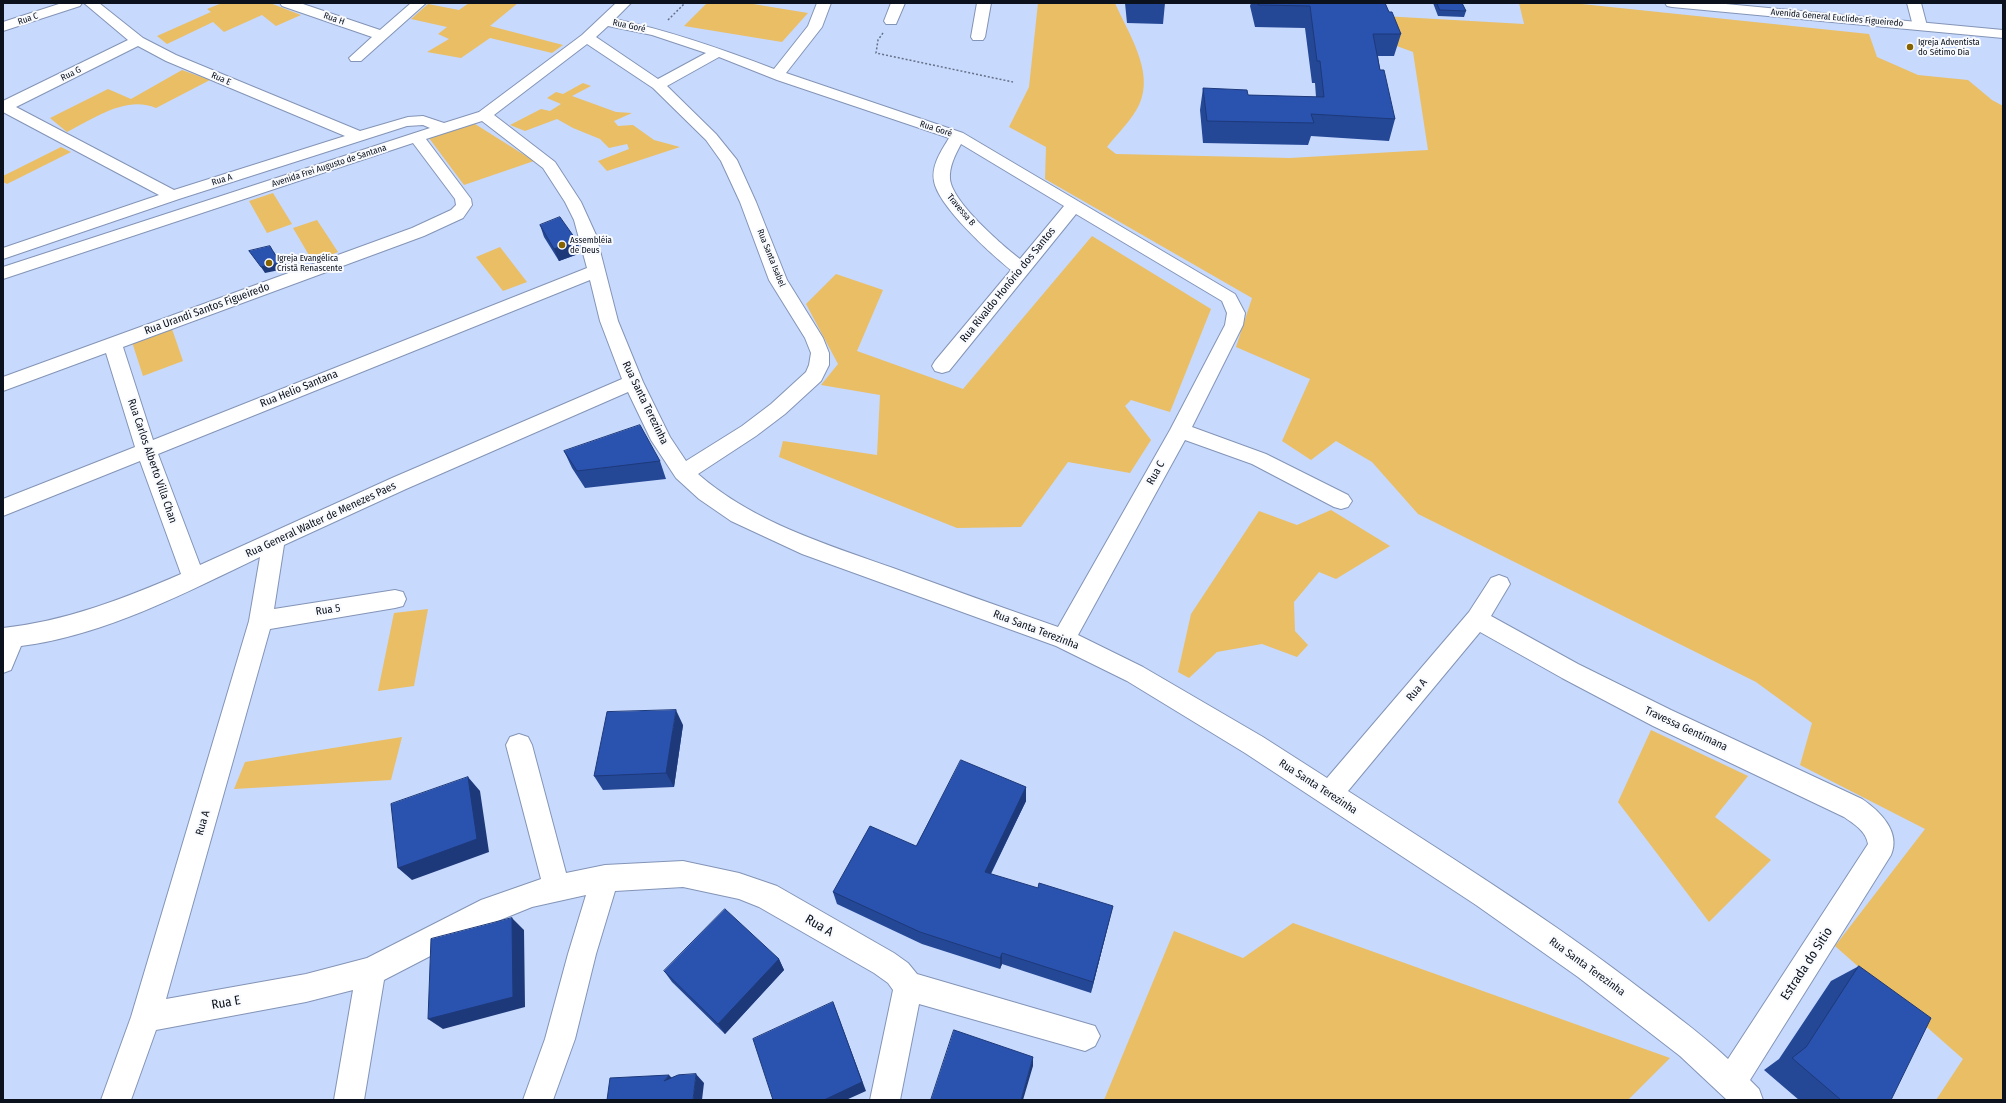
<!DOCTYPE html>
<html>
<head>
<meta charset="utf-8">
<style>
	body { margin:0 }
	#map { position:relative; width:2006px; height:1103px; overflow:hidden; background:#c7d9fd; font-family:"Fira Sans Condensed",sans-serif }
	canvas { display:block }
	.frame { position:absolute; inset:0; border:4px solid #0b111d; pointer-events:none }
</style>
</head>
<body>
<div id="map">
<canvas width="2006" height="1103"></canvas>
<div class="frame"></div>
</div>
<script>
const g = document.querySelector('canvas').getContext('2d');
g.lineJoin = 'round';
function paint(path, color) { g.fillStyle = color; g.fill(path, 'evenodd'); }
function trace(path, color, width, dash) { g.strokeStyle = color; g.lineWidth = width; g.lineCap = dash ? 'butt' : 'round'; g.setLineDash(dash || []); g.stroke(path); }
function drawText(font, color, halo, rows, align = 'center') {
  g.font = font + ' "Fira Sans Condensed",sans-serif'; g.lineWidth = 4; g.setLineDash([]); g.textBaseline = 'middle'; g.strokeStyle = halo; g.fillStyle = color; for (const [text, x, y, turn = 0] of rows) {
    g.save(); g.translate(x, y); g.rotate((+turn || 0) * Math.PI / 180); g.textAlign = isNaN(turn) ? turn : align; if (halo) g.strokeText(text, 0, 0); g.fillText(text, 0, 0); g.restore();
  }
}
const green = new Path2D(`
	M222 3H270L301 15 276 26 262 15 224 32 213 22 167 44 157 36 211 12 207 9Z
	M469 3H518L490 26 563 45 552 53 490 38 461 58 427 52 449 39 438 34 447 27 411 19 428 4 459 10Z
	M707 3H747L808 13 782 42 684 26Z
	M1038 3H1115C1128 33 1155 72 1139 105 1132 120 1117 134 1107 147L1116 154 1290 158 1428 150 1413 52 1394 45 1383 16 1524 24 1519 3H1572L1869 34 1877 57 1918 75 1968 80 1992 100 2003 106V1100H1936L1963 1059 1835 946 1925 829 1800 765 1812 723 1756 682 1418 514 1372 462 1336 441 1311 460 1282 441 1310 379 1236 347 1252 298 1045 179 1046 147 1009 127 1029 87Z
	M182 70 210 80 156 108C126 95 93 119 67 132L50 118 108 89 131 99Z
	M583 83 591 86 572 96 616 112 632 113 614 121 618 126 633 125 654 140 680 147 607 171 598 161 629 149 627 144 609 148 600 139 573 128 557 119 525 131 510 125 541 109 550 111 561 104 547 98 556 92 563 94Z
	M475 124 534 161 464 185 429 138Z
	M61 147 71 152 7 184 3 182V176Z
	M273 193 292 224 267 233 249 201Z
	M317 220 338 252 313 262 293 228Z
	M1092 236 1211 309 1170 412 1131 400 1125 406 1151 440 1130 473 1068 462 1021 527 957 528 779 457 783 441 877 455 880 395 821 385 838 364 806 304 836 274 883 290 857 351 963 389Z
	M500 247 527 282 503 291 476 257Z
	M172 329 183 361 143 376 132 342Z
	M1331 510 1390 546 1336 579 1319 572 1294 602 1295 631 1308 645 1297 657 1262 644 1217 652 1189 678 1178 672 1191 614 1259 511 1297 525Z
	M428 609 414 686 378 691 394 613Z
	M1651 730 1748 776 1715 817 1771 860 1709 922 1618 802Z
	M402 737 391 780 234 789 245 762Z
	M1293 923 1670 1058 1628 1100H1104L1174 931 1243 958Z`);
const path = new Path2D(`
	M668 20 685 3
	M883 33 878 40 876 53 1013 82`);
const minor = new Path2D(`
	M62 3H82L80 6 3 31V22Z
	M84 3H99L143 38 176 55 360 131 408 117 423 116 444 123 479 112 582 35 616 3H631L615 19C670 31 722 49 774 69L808 26 817 3H831L822 27 786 73 963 133 1235 294 1245 313 1243 325 1192 427 1266 454 1348 495 1352 501 1348 507 1341 509 1334 507 1252 464 1185 440 1078 635 1143 667 1263 737 1327 778 1469 612 1491 578 1499 575 1507 578 1510 584 1491 616 1578 664 1671 710 1862 799C1880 811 1901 832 1891 855L1750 1080 1759 1089 1763 1100H1727L1680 1056 1578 977 1476 905 1245 753 1127 681 1056 646 802 554 731 521 699 499 676 478 651 440 628 392 406 489 284 545 274 609 395 590 403 592 406 599 403 606 395 608 270 629 166 999 306 974 367 958 481 900 541 879 506 745 510 737 519 734 528 737 532 745 566 873 605 865 683 861 739 873 777 886 894 953 908 963 917 974 1095 1026 1100 1036 1095 1046 1085 1051 919 1004 900 1100H870L893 990 888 983 874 973 759 907 739 899 683 887 615 891 596 954 575 1039 553 1100H523L545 1039 568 954 586 895 532 907 500 920 384 980 364 1100H334L353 990 306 1002 156 1030 131 1100H101L131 1017 249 621 260 557C187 592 103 636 21 646L11 670 3 673V628C66 621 123 599 181 574L140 461 3 516V499L135 447 106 353 3 391V377L412 228 451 210 456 205 455 199 413 143 3 279V267L430 128 423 125 407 126 179 199 3 259V248L159 195 3 112V101L128 40ZM608 26 652 35 706 53 658 79 596 37ZM587 44 653 88 706 140 721 161 740 202 769 280 805 338 811 353 809 365 806 372 771 404 742 426 686 461 670 437 643 382 618 321 596 235 581 202 555 162 494 115ZM138 46 166 61 345 136 174 190 16 107ZM719 57 777 80 949 138C942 150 931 165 934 181 938 206 991 254 1011 270L935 361 932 366 935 371 942 373 949 371 1076 214 1222 301 1227 313 1225 325 1170 430 1058 627C1003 608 948 588 893 568 825 544 753 522 698 474L756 436 785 414 821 381 829 365V353L823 338 787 280 756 202 737 160 716 134 667 86ZM482 121 543 168 565 202 574 220 587 268 153 440 123 347 424 236 463 218 472 205 471 199 426 139ZM961 144 1064 206 1020 259C1002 245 952 202 950 179 949 167 955 155 961 144ZM590 280 600 321 622 379 392 478 200 565 158 454ZM1480 632 1562 678 1653 726 1844 817C1854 824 1866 831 1868 844L1728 1059C1697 1030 1663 1006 1629 980 1539 912 1443 852 1348 791Z
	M280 3H300L380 30 411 3H426L361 61H351L349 58 372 37 282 6Z
	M891 3H905L896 24H886L884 21Z
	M977 3H991L985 37 983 40H973L971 37Z
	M1907 3H1921L1927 26 1925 29H1915L1913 26Z`);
const major = new Path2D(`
	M1665 3H1715L2003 30V38L1672 7 1667 6Z`);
const wall = new Path2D(`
	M1125 3H1165L1163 24 1127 23Z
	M1251 3H1385L1389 12 1401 34 1394 56H1378L1380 70 1395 119 1389 141 1311 136 1308 145 1203 143 1200 110 1203 88 1248 95 1316 97 1315 83H1312L1305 28 1255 27 1250 6Z
	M1433 3H1462L1466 11 1464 17 1438 16Z
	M540 225 577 241 581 253 559 261 544 237Z
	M564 451 660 461 666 479 585 488 572 468Z
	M683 725 674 787 603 790 594 776Z
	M1026 787V801L991 874 1110 918 1091 993 1002 964 1000 969 922 944 837 904 833 892Z
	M779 959 784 970 725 1034 672 982 664 971Z
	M1859 966 1891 1100H1799L1764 1070 1779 1059 1831 981Z`);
const shadedWall = new Path2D(`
	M577 241 581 253 559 261 554 249Z
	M274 252 284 269 265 273 261 267Z
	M676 710 683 725 674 787 666 773Z
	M468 777 480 791 489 852 412 880 398 868Z
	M1026 787V801L985 885V872Z
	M1113 906 1110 918 1091 993 1093 982Z
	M512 918 524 930 525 1007 443 1029 428 1019Z
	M1002 953V964L1000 969V958Z
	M779 959 784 970 725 1034 718 1024Z
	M833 1002 866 1091 846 1100H824Z
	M1033 1057V1066L1023 1100H1021Z
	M696 1074 704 1083 702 1100H693Z
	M669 1075 678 1084 664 1081Z`);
const building = new Path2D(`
	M1258 3H1385L1389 12H1392L1401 34H1373L1380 70H1384L1395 119 1311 114 1314 123 1207 121 1203 88 1247 90 1248 95 1324 97 1320 61H1317L1310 6 1259 5Z
	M1437 3H1462L1466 11 1440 10Z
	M560 217 577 241 554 249 540 225Z
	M270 246 280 263 261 267 249 251Z
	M640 425 660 461 577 471 564 451Z
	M676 710 666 773 594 776 607 712Z
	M961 760 1026 787 985 872 1038 888 1039 883 1113 906 1093 982 1002 953 1000 958 920 932 833 892 870 826 916 846Z
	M468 777 477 839 398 868 391 804Z
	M725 909 779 959 718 1024 664 971Z
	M512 918 513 997 428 1019 431 939Z
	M1859 966 1931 1018 1891 1100H1841L1792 1058 1806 1047Z
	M833 1002 862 1082 824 1100H773L753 1039Z
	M954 1030 1033 1057 1021 1100H931Z
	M696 1074 693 1100H607L610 1078 669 1075 664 1081 678 1075Z`);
const markers = [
	[1910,47,4,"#876300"],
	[562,245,4,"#876300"],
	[269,263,4,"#876300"]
];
const farStreetnames = [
	["Avenida General Euclides Figueiredo",1837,18,5],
	["Rua C",28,19,-19],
	["Rua H",334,19,19],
	["Rua Goré",629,26,12],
	["Rua G",71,74,-26],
	["Rua E",221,79,23],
	["Rua Goré",936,129,18],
	["Avenida Frei Augusto de Santana",329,166,-18],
	["Rua A",222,180,-18],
	["Travessa B",961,210,50],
	["Rua Santa Isabel",771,258,68]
];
const farPoinames = [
	["Igreja Adventista",1918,42],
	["do Sétimo Dia",1918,52],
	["Assembléia",570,240],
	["de Deus",570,250],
	["Igreja Evangélica",277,258],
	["Cristã Renascente",277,268]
];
const streetNames = [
	["Rua Rivaldo Honório dos Santos",1008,285,-51],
	["Rua Urandi Santos Figueiredo",207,309,-20],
	["Rua Helio Santana",299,389,-22],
	["Rua Santa Terezinha",645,403,64],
	["Rua Carlos Alberto Villa Chan",152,461,71],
	["Rua C",1156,473,-61],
	["Rua General Walter de Menezes Paes",321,520,-25],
	["Rua 5",328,610,-9],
	["Rua Santa Terezinha",1036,630,21],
	["Rua A",1417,690,-50],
	["Travessa Gentimana",1686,729,25],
	["Rua Santa Terezinha",1318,787,33],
	["Rua A",203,823,-74],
	["Rua Santa Terezinha",1587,967,36]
];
const nearStreetnames = [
	["Rua A",819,926,30],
	["Estrada do Sitio",1807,964,-57],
	["Rua E",226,1003,-10]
];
paint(green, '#eabe64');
trace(minor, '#8394b6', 2);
trace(major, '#8394b6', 2);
trace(path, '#647087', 1.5, [2, 2]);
paint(minor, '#fff');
paint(major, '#fff');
paint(wall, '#244796');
paint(shadedWall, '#1d397a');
paint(building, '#2a52af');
trace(building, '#1d397a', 1);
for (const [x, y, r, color] of markers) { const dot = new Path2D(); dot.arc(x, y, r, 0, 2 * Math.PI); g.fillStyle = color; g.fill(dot); trace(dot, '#f8fafd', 1.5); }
drawText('9px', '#0b111d', '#f8fafd', farStreetnames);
drawText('9px', '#0b111d', '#f8fafd', farPoinames, 'left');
drawText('11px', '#0b111d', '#f8fafd', streetNames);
drawText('13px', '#0b111d', '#f8fafd', nearStreetnames);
</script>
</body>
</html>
